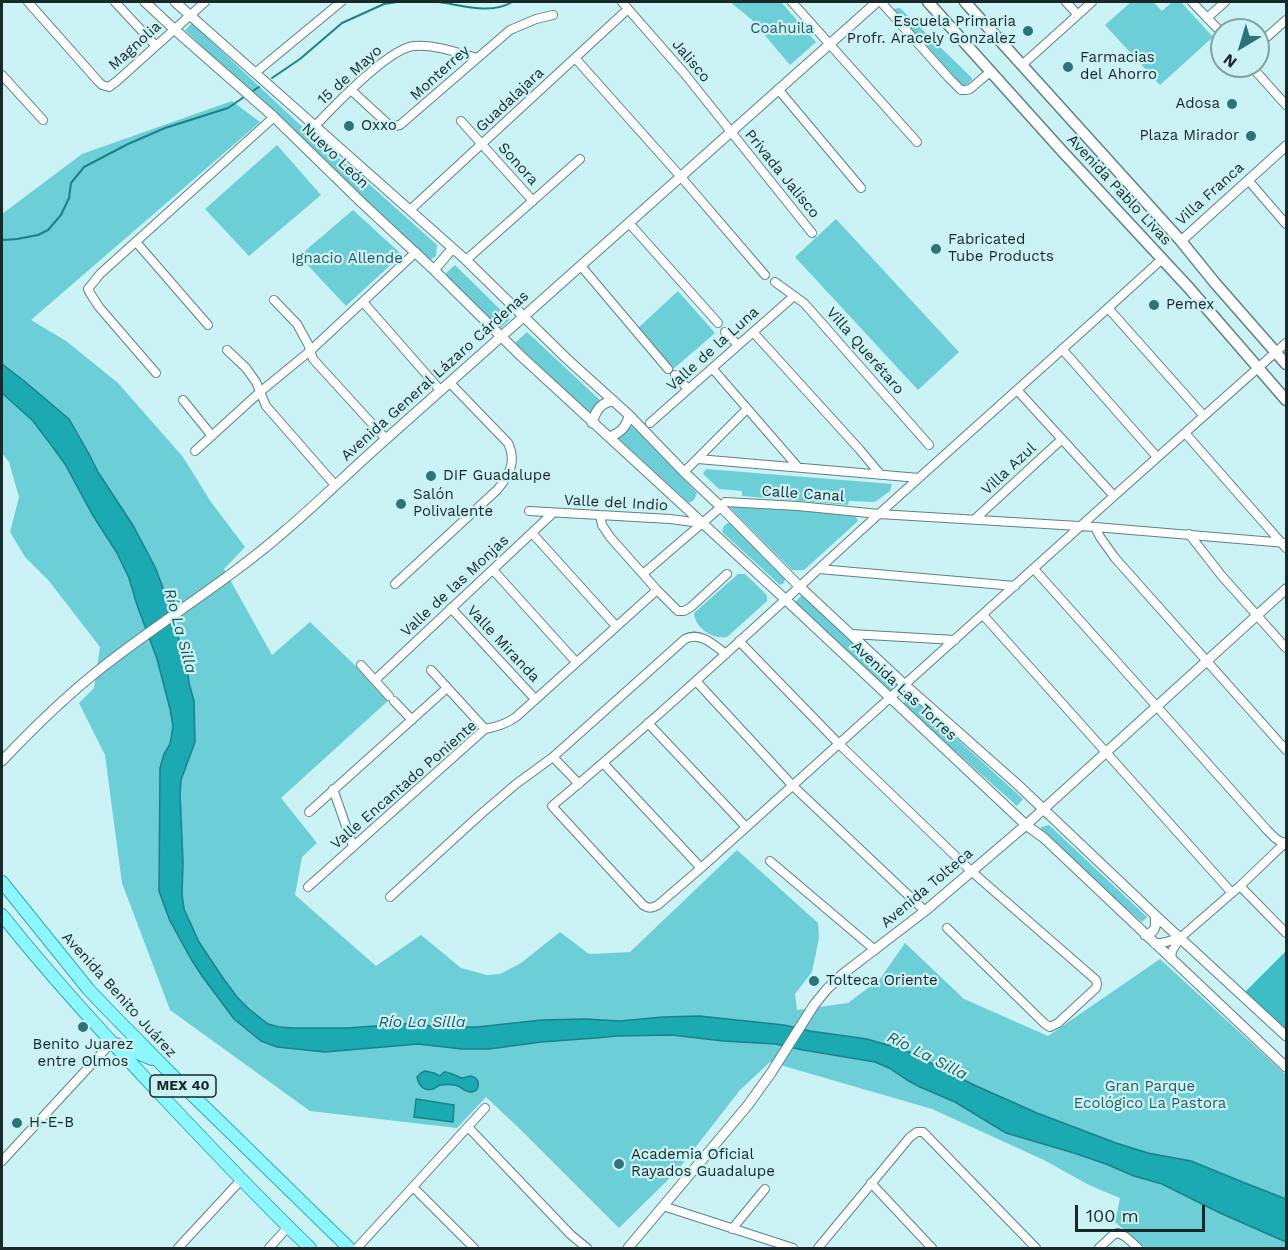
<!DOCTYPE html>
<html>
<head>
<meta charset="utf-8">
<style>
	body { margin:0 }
	#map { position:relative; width:1288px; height:1250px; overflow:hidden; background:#cbf2f4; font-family:"Work Sans",sans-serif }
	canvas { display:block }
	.frame { position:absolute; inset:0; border:3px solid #192829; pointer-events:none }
	.north { position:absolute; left:1210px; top:18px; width:60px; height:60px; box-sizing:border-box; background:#cbf2f4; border:2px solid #84a1a3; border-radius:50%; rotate:218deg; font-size:16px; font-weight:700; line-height:24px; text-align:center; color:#192829 }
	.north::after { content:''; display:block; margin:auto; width:21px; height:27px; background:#2a747a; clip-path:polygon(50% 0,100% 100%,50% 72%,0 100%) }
	.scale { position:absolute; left:1075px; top:1205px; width:130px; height:27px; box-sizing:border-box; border:3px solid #192829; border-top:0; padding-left:8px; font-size:18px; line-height:21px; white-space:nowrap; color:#192829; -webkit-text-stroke:4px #cbf2f4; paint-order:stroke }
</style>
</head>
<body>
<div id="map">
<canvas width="1288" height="1250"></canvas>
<div class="frame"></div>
<div class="north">N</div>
<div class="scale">100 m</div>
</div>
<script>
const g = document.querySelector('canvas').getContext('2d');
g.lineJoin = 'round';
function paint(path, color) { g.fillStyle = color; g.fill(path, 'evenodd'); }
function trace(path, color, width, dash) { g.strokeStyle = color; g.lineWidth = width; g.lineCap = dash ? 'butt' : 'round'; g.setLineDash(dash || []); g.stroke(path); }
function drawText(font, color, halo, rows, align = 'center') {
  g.font = font + ' "Work Sans",sans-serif'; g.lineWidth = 4.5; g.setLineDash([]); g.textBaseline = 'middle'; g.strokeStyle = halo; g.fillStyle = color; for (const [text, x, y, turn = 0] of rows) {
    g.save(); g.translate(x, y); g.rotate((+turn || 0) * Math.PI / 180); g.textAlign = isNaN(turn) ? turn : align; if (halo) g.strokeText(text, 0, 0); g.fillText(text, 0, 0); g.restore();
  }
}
const green = new Path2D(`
	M730 2H781L816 42 790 65 751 19Z
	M1131 2H1153L1162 11 1172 2H1181L1213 37 1160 85 1105 25Z
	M900 8 972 78V80L964 87 893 9Z
	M192 23 297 122 369 184 437 245 436 256 429 261 362 200 185 30Z
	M232 101 260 122 31 320 66 341 118 383 183 457 211 502 245 547 224 569 272 655 310 622 390 699 281 798 317 843 302 857 295 895 376 966 421 935 461 968 487 975 500 974 521 963 560 932 589 954 630 952 737 850 818 923 819 938 812 972 795 994 797 1010 848 1003 880 979 905 943 964 999 1048 1036 1160 959 1286 1075V1248H1145L1115 1222 1120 1198 1089 1185 1044 1160 932 1109 770 1062 740 1090 677 1171 619 1228 523 1132 486 1097 457 1128 310 1111 170 1010 122 883 105 755 79 703 94 688 100 647 49 581 25 557 10 532 19 497 9 462 2 453V214L82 154Z
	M277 145 321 195 249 256 205 209Z
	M353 210 400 253V256L346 306 299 256Z
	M836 219 959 352 918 390 795 257Z
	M455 265 510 319 500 329 444 275Z
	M678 291 715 333 671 371 636 330Z
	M527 332 601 401 593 408 590 414 515 343Z
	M632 426 697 493 694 500 689 503 618 438Z
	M706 469 892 484 890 491 875 502 849 501 848 505 742 496V491L719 489 703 474Z
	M725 503 855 515 858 521 804 570H792Z
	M728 523H730L785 579 784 583 780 585 722 532 724 526Z
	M738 574H745L767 595V601L727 637C713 640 695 628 694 613Z
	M802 595 897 684 890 691 795 602Z
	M911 697 1023 799 1017 806 902 704Z
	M1049 825 1147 917 1142 922 1041 834V827Z`);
const forest = new Path2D(`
	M1286 951V1030L1244 993Z`);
const water = new Path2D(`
	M2 364 23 380 69 419 89 454 98 472 134 527 155 567 165 593 187 666 189 683 194 701 195 742 181 780 180 795 183 862 182 894 184 909 199 942 223 978 237 997 249 1009 268 1024 279 1027 293 1028H348L415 1023 435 1027H477L542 1020 585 1019 620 1021 663 1017 699 1016 784 1025 810 1031 867 1039 905 1050 974 1085 1037 1113 1116 1143 1148 1153 1191 1161 1245 1183 1286 1199V1242L1220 1213 1162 1184 1134 1176 1106 1164 1074 1153 1006 1133 955 1102 920 1087 907 1080 889 1068 875 1062 803 1050 776 1044 723 1041 672 1035 617 1036 596 1038 541 1042 489 1049H462L418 1044 325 1052 277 1047 261 1041 234 1019 202 976 191 959 170 921 159 891 160 768 164 754 170 744 173 726 170 709 157 659 137 605 129 578 117 553 92 514 65 464 52 446 33 421 2 393Z
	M425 1071 434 1073 440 1076 444 1072C451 1072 457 1077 462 1078 465 1078 468 1076 471 1076 480 1078 481 1090 472 1092 465 1093 461 1086 455 1085 452 1085 445 1084 441 1085 438 1085 436 1088 433 1089 424 1092 419 1086 417 1077L421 1073Z
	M416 1099 454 1105 453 1122 414 1117Z`);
const stream = new Path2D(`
	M439 2C461 5 491 15 512 2
	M761 2H762
	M272 78 300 59 342 23 384 4 397 2
	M251 92 259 87
	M2 238 3 240 17 239 38 235 48 230 61 215 69 198 71 183 84 167 128 144 165 128 228 108 247 95`);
const minor = new Path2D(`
	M28 2 98 81 102 85 109 87 117 81 205 2
	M115 2 156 46
	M622 2 684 73 812 233
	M792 2 917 142
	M881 2 948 77 961 90H966L970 89 990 72
	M1066 2 1077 14
	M1192 2 1217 28
	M1207 18 1225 2
	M1258 45 1286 20
	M575 58 681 177 765 275
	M1022 65 1092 2
	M1251 66 1286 105
	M255 73 341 2
	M2 75 43 120
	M778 89 861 188
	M351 90 389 125 395 126 400 125 510 30 536 19 553 15
	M461 121 533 201
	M315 126C333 107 389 48 414 46 434 44 458 53 477 58
	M1248 180 1286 224
	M410 210 628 9
	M629 223 718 323
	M136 242 208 325
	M1162 259C1069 344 974 428 880 513 771 612 665 712 552 806L643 905C649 909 652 908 658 905L701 868 1114 496 1286 343
	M466 260 580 159
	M581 266 668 369
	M775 282 804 303 812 312 929 445
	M274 300 297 324 308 344 313 359 386 439
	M363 302 441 391
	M1108 308 1204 416
	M725 332 738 345
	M753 332 860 450 880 474
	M1062 349 1157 457
	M227 350 246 368 256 382 266 406 335 485
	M712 368 797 466
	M156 373 99 307 90 293 88 289 100 274 274 117
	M675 375 688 389
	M1017 390 1114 496
	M183 400 212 436
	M650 423 794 296
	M1185 433 1286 548
	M195 451 260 392 310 351 416 252
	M698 459 919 478
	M684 472 747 409
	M725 502 798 506 879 514 1095 527 1286 543
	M529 511 670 519 701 523
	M600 515 602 525 610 537 657 590 678 611H684L691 607 727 574
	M975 519 1062 439
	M1095 527 1100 537 1115 558 1286 750
	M532 533 616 626
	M1189 534 1221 575 1286 648
	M819 569 1015 586
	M1034 569 1267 830 1275 838 1286 845
	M493 570 576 662
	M643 574 721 507
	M395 584 497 490C509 476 517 461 508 443L450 383
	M451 608 535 699
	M983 615 1232 893
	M851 634 955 640
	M739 641 839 744 971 871 1096 980 1097 984 1096 988 1058 1023 1050 1027 1045 1024 947 928
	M361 665 389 696
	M431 670 485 729
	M375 680 553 513
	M696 681 793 786 925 911
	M394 701 412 720
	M648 723 746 827
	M553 757 579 784
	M603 763 701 868
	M333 789 353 846
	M309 812 447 688
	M770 861 875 950
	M1240 886 1286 933
	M308 887 485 729C497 727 506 724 516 717L657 590
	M390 897 481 814 516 784 553 757 685 639C700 631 714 645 726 654
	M1155 944 1166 942 1178 938
	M1171 959 1172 951 1180 938 1240 886 1286 842
	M468 1127 571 1235 587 1248
	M2 1161 112 1042
	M871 1183 932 1248
	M413 1187 474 1248
	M663 1206 793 1248
	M732 1229 765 1189
	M178 1248 241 1180
	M269 1248 288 1227
	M357 1248 485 1108
	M818 1248 910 1137 917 1132H923L928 1137 1036 1248
	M1099 1248 1113 1235 1118 1233 1126 1237 1138 1248`);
const tertiary = new Path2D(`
	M145 2 174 29 274 117 361 202 434 270 521 356 786 600 1026 825 1044 838 1286 1067
	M175 2 466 260 566 358 629 415 684 472 721 507 800 587 904 684 1017 784 1155 915 1286 1036
	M1181 241 1286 146
	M434 270 452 249
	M592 423C596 410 601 402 614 401
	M609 437C620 433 627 427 629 415
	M2 761C34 727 67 695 104 666 164 619 229 580 286 530 320 501 352 469 385 440 550 294 714 148 877 2
	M1145 935C1157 932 1156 925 1155 915
	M628 1248 748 1105 771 1073 814 1005 827 989 844 973 925 911 1026 825 1286 589`);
const secondary = new Path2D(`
	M928 2 1062 151 1189 288 1286 400
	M965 2 1181 241 1215 283 1286 364`);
const primary = new Path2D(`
	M2 882 89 990 110 1012 173 1076 349 1248
	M2 915C52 978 107 1038 163 1097 211 1148 259 1199 310 1248
	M116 1044 152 1059`);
const markers = [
	[1028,31,6,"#2a747a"],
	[1068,67,6,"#2a747a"],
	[1232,104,6,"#2a747a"],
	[349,126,6,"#2a747a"],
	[1251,136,6,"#2a747a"],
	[936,249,6,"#2a747a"],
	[1154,305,6,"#2a747a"],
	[431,476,6,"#2a747a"],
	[401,504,6,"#2a747a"],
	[814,981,6,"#2a747a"],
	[83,1027,6,"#2a747a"],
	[17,1123,6,"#2a747a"],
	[619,1164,6,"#2a747a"]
];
const shields = [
	[183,1086,66]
];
const shieldNames = [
	["MEX 40",183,1086]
];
const poiNames = [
	["Escuela Primaria",1016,22,"right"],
	["Profr. Aracely Gonzalez",1016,39,"right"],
	["Farmacias",1080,58],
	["del Ahorro",1080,75],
	["Adosa",1220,104,"right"],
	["Oxxo",361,126],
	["Plaza Mirador",1239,136,"right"],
	["Fabricated",948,240],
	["Tube Products",948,257],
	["Pemex",1166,305],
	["DIF Guadalupe",443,476],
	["Salón",413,495],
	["Polivalente",413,512],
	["Tolteca Oriente",826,981],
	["Benito Juarez",83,1045,"center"],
	["entre Olmos",83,1062,"center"],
	["H-E-B",29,1123],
	["Academia Oficial",631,1155],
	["Rayados Guadalupe",631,1172]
];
const parkNames = [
	["Coahuila",782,29],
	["Ignacio Allende",347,259],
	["Gran Parque",1150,1087],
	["Ecológico La Pastora",1150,1104]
];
const streetNames = [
	["Magnolia",135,46,-42],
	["Jalisco",691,61,50],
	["Monterrey",440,73,-42],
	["15 de Mayo",350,75,-42],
	["Guadalajara",510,100,-43],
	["Nuevo León",335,156,44],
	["Sonora",518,164,48],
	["Privada Jalisco",782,174,51],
	["Avenida Pablo Livas",1119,190,47],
	["Villa Franca",1210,194,-42],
	["Valle de la Luna",713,349,-42],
	["Villa Querétaro",865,351,49],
	["Avenida General Lázaro Cárdenas",435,376,-42],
	["Villa Azul",1009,469,-43],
	["Calle Canal",803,494,4],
	["Valle del Indio",616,503,3],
	["Valle de las Monjas",455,586,-43],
	["Valle Miranda",503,644,47],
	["Avenida Las Torres",904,691,43],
	["Valle Encantado Poniente",404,785,-41],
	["Avenida Tolteca",927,888,-40],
	["Avenida Benito Juárez",119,995,48]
];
const waterNames = [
	["Río La Silla",180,631,75],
	["Río La Silla",422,1022],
	["Río La Silla",927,1056,27]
];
paint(green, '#6cced6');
paint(forest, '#3dbec7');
paint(water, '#1ba9b2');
trace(water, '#1a8289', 1.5);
trace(stream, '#1a8289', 2);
trace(minor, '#5e8184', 10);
trace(tertiary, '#5e8184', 11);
trace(secondary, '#5e8184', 13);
trace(primary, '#32abb3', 14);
trace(minor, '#fff', 8);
trace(tertiary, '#fff', 9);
trace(secondary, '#fff', 10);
trace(primary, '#8cf7fe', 12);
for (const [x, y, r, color] of markers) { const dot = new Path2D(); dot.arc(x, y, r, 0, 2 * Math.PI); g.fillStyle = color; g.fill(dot); trace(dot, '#cbf2f4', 2); }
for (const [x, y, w] of shields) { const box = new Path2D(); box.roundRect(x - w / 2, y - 11, w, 22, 4.5); g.fillStyle = '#cbf2f4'; g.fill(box); trace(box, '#192829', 1.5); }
drawText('bold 14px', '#192829', null, shieldNames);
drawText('15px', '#192829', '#cbf2f4', poiNames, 'left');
drawText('15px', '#285d61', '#cbf2f4', parkNames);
drawText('15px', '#192829', '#cbf2f4', streetNames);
drawText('italic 16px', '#24595c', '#cbf2f4', waterNames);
</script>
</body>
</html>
